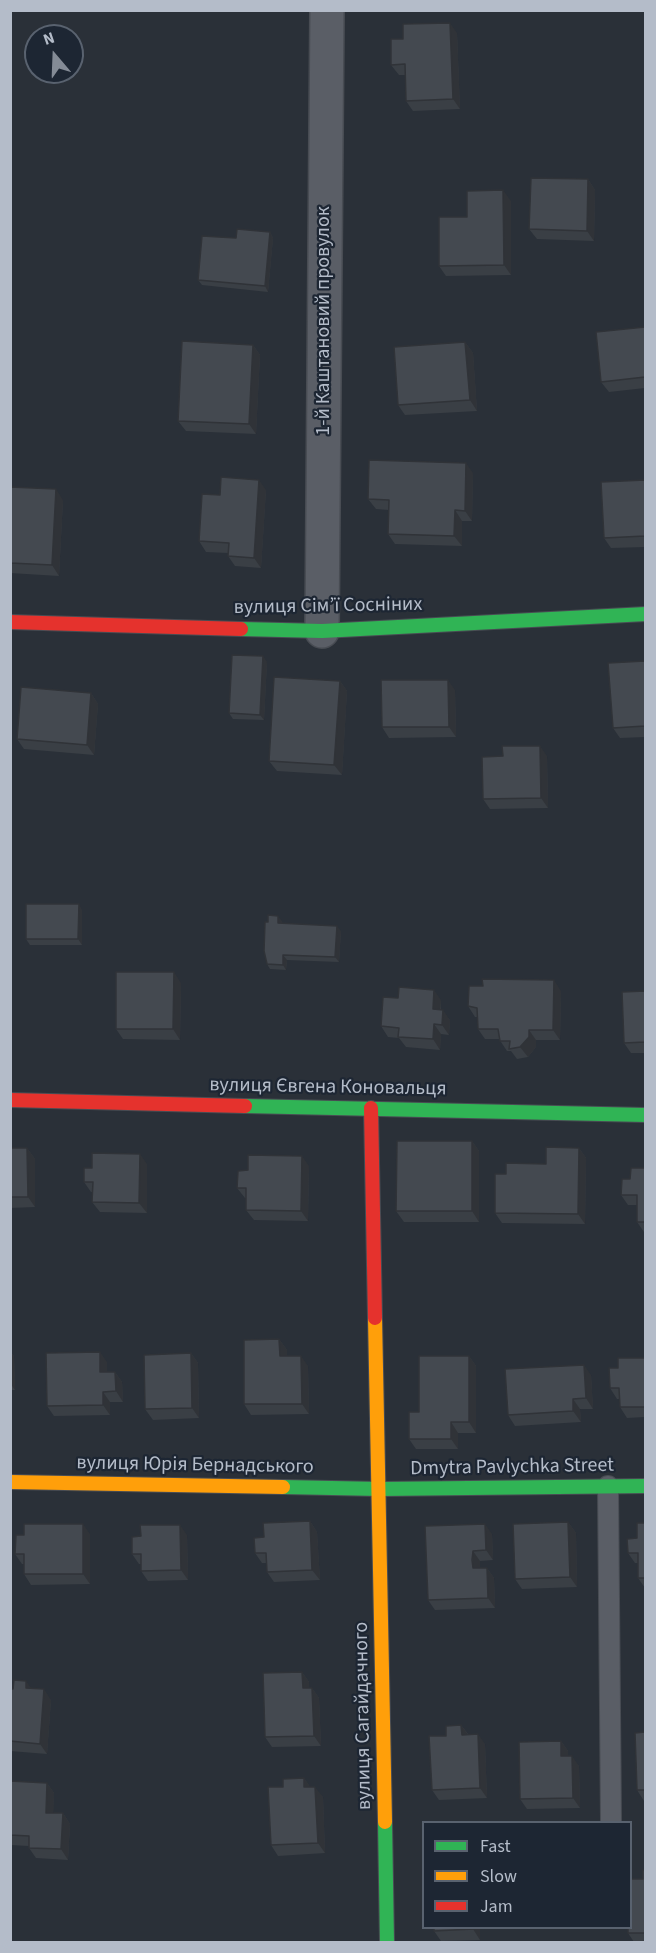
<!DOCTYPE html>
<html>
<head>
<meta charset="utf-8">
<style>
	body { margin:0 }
	#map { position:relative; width:656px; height:1953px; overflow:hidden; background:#2a3038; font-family:"Source Sans 3",sans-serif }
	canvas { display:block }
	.frame { position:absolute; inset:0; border:12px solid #b4bcc9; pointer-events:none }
	.legend { position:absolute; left:422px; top:1821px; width:210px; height:108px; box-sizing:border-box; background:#1d2633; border:2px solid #59626f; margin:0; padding:8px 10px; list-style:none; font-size:18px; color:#b4bcc9 }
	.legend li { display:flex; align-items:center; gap:12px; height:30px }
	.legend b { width:30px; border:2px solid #59626f }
	.north { position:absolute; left:24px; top:24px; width:60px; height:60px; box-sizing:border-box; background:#1d2633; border:2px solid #59626f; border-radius:50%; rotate:341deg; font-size:16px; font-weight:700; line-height:24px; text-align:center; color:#b4bcc9 }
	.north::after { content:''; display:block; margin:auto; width:21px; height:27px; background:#848b96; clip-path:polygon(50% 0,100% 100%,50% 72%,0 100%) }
</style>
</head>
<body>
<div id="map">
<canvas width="656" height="1953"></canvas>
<div class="frame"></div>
<ul class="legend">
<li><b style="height:8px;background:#30b455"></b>Fast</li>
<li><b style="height:8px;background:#ff9f0a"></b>Slow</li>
<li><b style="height:8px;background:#e5322d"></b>Jam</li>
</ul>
<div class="north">N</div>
</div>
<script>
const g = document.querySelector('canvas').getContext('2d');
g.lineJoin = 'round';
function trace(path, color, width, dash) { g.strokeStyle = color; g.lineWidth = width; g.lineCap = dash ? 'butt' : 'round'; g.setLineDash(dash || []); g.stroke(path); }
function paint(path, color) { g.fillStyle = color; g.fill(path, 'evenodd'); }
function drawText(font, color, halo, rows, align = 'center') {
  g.font = font + ' "Source Sans 3",sans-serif'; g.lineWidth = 4.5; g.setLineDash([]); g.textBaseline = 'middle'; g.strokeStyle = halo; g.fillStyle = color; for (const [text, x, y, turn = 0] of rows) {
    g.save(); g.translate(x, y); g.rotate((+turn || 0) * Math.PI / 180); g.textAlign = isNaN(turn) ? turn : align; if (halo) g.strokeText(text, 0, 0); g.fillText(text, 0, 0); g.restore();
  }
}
const lane = new Path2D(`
	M608 1486 611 1822`);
const street = new Path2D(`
	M322 631 327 10`);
const fast = new Path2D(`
	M241 629 322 631 646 614
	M245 1106 646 1115
	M283 1487 380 1489 646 1486
	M385 1822 387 1942`);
const slow = new Path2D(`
	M375 1318 385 1822
	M10 1482 283 1487`);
const jam = new Path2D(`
	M10 622 241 629
	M10 1100 245 1106
	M371 1108 375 1318`);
const wall = new Path2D(`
	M457 33 460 109 413 111 406 101 405 75H399L391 65 403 39Z
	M588 179 595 190 594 241 537 239 529 229Z
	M511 201V275L446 276 439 266 467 217Z
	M270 232 273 238 268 292 202 285 198 280Z
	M645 327V388L609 392 601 382Z
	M465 342 473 353 477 411 405 415 398 405Z
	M253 345 260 355 256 434 186 431 178 421Z
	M473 473 472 521H462V546L395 544 388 534 389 510 376 509 368 499Z
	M645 480V547L611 548 604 538Z
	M10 487 63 500 59 576 10 573Z
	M266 490 261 568 235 566 228 556V553L206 552 199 541 220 495Z
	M645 661V737L620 738 613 728Z
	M267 662 264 720 233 719 229 713Z
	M340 681 347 691 342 775 277 771 269 761Z
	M455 690 456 737 389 738 382 727Z
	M91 693 98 704 94 755 24 749 17 739Z
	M547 756 548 808 490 809 483 799Z
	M82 910V945H30L26 939Z
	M282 921V923L341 931 339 962 287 960 286 970 270 969 267 964Z
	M181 983 180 1040 123 1039 116 1029Z
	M561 991 560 1040H536V1047L528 1057 517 1059 511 1051H507L499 1039H485L478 1029V1017H475L468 1006Z
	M645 991V1053H631L624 1043Z
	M441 1000V1010L450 1020 449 1035 441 1034 440 1050 406 1047 399 1038 388 1037 381 1026Z
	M472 1141 479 1151V1222H404L396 1211Z
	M10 1148H27L35 1159V1207L10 1208Z
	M579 1148 586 1158 585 1224 502 1223 495 1213 506 1174 546 1164Z
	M147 1164V1213L100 1212 92 1202 93 1192H91L84 1182 92 1168Z
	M309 1166 308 1221 254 1220 246 1210V1198H245L237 1188 248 1170Z
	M645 1168V1232H644L637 1222V1205H628L621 1195 630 1179Z
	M279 1339 287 1350V1356L308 1366 309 1414 251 1415 244 1404Z
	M10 1351 14 1356 15 1390H10Z
	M191 1353 198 1363 199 1418 153 1420 145 1409Z
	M469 1356 476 1366V1433H458V1449H416L409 1439 419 1412Z
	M645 1358V1417L627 1418 620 1407V1399H617L610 1388 618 1368Z
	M107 1362V1372H115L122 1382 123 1402H110V1415L54 1416 47 1406Z
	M591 1375 593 1409H580L581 1422 515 1426 508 1415Z
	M310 1521 317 1532 320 1580 274 1582 267 1572 266 1563H262L255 1553 264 1537Z
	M568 1522 576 1533 577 1587 522 1589 515 1579Z
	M645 1523V1588L638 1578V1563H635L628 1553Z
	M425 1526 492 1534 493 1560 480 1561V1568H487L494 1578 495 1608 435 1610 428 1600Z
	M90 1534V1584L31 1585 24 1574V1564H22L15 1554Z
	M187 1535 188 1580 148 1581 141 1571V1564H139L132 1554Z
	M302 1672 309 1682V1688H312L319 1698 321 1746 272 1747 265 1737Z
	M31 1688 51 1700 47 1754 10 1751V1689Z
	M461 1725 468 1734 485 1744 487 1798 439 1800 432 1790 446 1736Z
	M645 1732V1801H644L637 1790Z
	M561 1741 568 1751V1756L579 1766 580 1808 527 1809 520 1799Z
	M304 1778 310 1787 323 1797 325 1853 278 1856 271 1845 283 1787Z
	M10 1781 47 1783 54 1793 53 1813H63L70 1824 68 1860 36 1858 29 1848V1846L10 1845Z
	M645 1870V1942H634L628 1933Z
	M480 1928V1940L441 1941 434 1931Z`);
const shadedWall = new Path2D(`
	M450 23 457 33 460 109 453 99Z
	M588 179 595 190 594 241 587 231Z
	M503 190 511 201V275L504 265Z
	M270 232 273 238 268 292 265 286Z
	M465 342 473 353 477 411 470 400Z
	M253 345 260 355 256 434 249 424Z
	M466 463 473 473 472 521 465 511Z
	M259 480 266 490 261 568 254 558Z
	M56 489 63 500 59 576 52 565Z
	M455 510 462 521V546L454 536Z
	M263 656 267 662 264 720 260 715Z
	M448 680 455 690 456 737 449 727Z
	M340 681 347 691 342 775 334 765Z
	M91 693 98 704 94 755 87 745Z
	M540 746 547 756 548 808 541 798Z
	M79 904 82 910V945L78 939Z
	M278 916 282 921V928L278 923Z
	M337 926 341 931 339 962 335 957Z
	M283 955 287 960 286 970 283 965Z
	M174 972 181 983 180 1040 173 1029Z
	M554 980 561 991 560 1040 553 1030Z
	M434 990 441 1000 440 1019 433 1009Z
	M443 1010 450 1020 449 1035 442 1025Z
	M434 1024 441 1034 440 1050 433 1039Z
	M529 1030 536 1040V1047L528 1057 520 1047Z
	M472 1141 479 1151V1222L472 1211Z
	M27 1148 35 1159V1207L28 1197Z
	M579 1148 586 1158 585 1224 578 1214Z
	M140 1154 147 1164V1213L139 1203Z
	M302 1156 309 1166 308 1221 301 1211Z
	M279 1339 287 1350V1366L280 1356Z
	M10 1351 14 1356 15 1390 10 1383Z
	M100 1352 107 1362V1383L100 1372Z
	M191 1353 198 1363 199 1418 192 1408Z
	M301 1356 308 1366 309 1414 302 1404Z
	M469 1356 476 1366V1433L469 1422Z
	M584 1365 591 1375 593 1409 586 1398Z
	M115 1372 122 1382 123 1402 116 1391Z
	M103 1392 110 1402V1415L103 1405Z
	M573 1399 580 1409 581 1422 573 1411Z
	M451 1422 458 1433V1449L451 1439Z
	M310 1521 317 1532 320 1580 312 1570Z
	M568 1522 576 1533 577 1587 570 1577Z
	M83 1524 90 1534V1584L83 1574Z
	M485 1524 492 1534 493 1560 486 1550Z
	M180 1525 187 1535 188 1580 181 1570Z
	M473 1551 480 1561V1570L473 1568Z
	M487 1568 494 1578 495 1608 488 1598Z
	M302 1672 309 1682 310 1699 303 1688Z
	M26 1681 33 1691 26 1688Z
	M312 1688 319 1698 321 1746 314 1736Z
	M44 1689 51 1700 47 1754 40 1744Z
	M461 1725 469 1736 462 1735Z
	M478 1734 485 1744 487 1798 480 1788Z
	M561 1741 568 1751V1767L561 1756Z
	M572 1756 579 1766 580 1808 573 1798Z
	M304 1778 311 1788 304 1787Z
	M47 1783 54 1793 53 1823 46 1813Z
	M315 1787 323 1797 325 1853 318 1843Z
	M63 1813 70 1824 68 1860 61 1849Z
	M473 1928H480V1940L473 1929Z`);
const building = new Path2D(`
	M450 23 453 99 406 101 405 64 391 65V39H403V24Z
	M531 178 588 179 587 231 529 229Z
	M503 190 504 265 439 266V217H467V191Z
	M237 229 270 232 265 286 198 280 202 236 236 238Z
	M645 327V377L601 382 596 332Z
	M182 341 253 345 249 424 178 421Z
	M465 342 470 400 398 405 394 347Z
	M369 460 466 463 465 511 455 510 454 536 388 534 389 500 368 499Z
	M221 477 259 480 254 558 228 556 229 543 199 541 202 494 220 495Z
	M645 480V536L604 538 601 482Z
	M10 487 56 489 52 565 10 563Z
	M232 655 263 656 260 715 229 713Z
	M645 661V726L613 728 608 663Z
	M274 677 340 681 334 765 269 761Z
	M381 680H448L449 727H382Z
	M21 687 91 693 87 745 17 739Z
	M502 746H540L541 798 483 799 482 757 503 756Z
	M26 904H79L78 939H26Z
	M268 915 278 916V923L337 926 335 957 283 955V965L267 964 264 951 265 922H268Z
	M116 972H174L173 1029H116Z
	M482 979 554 980 553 1030H529V1037L520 1047 509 1049 510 1041H500L498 1029H478L477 1008 468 1006 469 986H483Z
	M399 987 434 990 433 1009 443 1010 442 1025 434 1024 433 1039 398 1037 399 1028 381 1026 383 997 398 998Z
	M645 991V1042L624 1043 622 992Z
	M397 1141H472V1211H396Z
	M546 1147 579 1148 578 1214 495 1213V1174H506V1163L546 1164Z
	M10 1148H27L28 1197H10Z
	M92 1153 140 1154 139 1203 92 1202 93 1182H84V1168H92Z
	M248 1155 302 1156 301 1211 246 1210V1188H237L238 1171 248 1170Z
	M631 1168H645V1222H637V1195H621L622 1179H630Z
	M279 1339 280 1356H301L302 1404H244V1340Z
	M100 1352V1372H115L116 1391 103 1392V1405L47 1406 46 1353Z
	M191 1353 192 1408 145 1409 144 1355Z
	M419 1356H469V1422H451V1439H409V1412H419Z
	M618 1358H645V1407H620L619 1388H610L609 1368H618Z
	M584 1365 586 1398 573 1399V1411L508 1415 505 1369Z
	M310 1521 312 1570 267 1572 266 1553H255L254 1538 264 1537 263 1523Z
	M568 1522 570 1577 515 1579 513 1524Z
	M637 1523H645V1578H638V1553H628L627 1539 637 1538Z
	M24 1524H83V1574H24V1554H15L16 1535H24Z
	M485 1524 486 1550 473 1551 472 1560 473 1568H487L488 1598 428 1600 425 1526Z
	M140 1525H180L181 1570 141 1571V1554H132V1537L141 1536Z
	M302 1672 303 1688H312L314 1736 265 1737 263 1673Z
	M14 1680 26 1681V1688L44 1689 40 1744 10 1741V1689H13Z
	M461 1725 462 1735 478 1734 480 1788 432 1790 429 1736H446V1726Z
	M645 1732V1790H637L635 1733Z
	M561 1741V1756H572L573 1798 520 1799 519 1742Z
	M304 1778V1787H315L318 1843 271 1845 268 1787H283V1779Z
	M10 1781 47 1783 46 1813H63L61 1849 29 1848V1836L10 1835Z
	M643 1870H645V1933H628V1928H630V1879H643Z
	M434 1928H473V1929L434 1931Z`);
const streetNames = [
	["1-й Каштановий провулок",325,321,-90],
	["вулиця Сім’ї Сосніних",328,607,-1],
	["вулиця Євгена Коновальця",328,1088,1],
	["вулиця Юрія Бернадського",195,1466,1],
	["Dmytra Pavlychka Street",512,1468,-1],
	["вулиця Сагайдачного",364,1716,-91]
];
trace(lane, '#484c53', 22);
trace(street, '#484c53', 36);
trace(fast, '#484c53', 16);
trace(slow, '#484c53', 16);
trace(jam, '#484c53', 16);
trace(lane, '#5a5e66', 20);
trace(street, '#5a5e66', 33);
trace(fast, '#30b455', 14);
trace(slow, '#ff9f0a', 14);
trace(jam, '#e5322d', 14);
paint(wall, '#3a3f45');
paint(shadedWall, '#303338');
paint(building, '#444950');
trace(building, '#303338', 1.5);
drawText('20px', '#b4bcc9', '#1d2633', streetNames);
</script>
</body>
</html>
